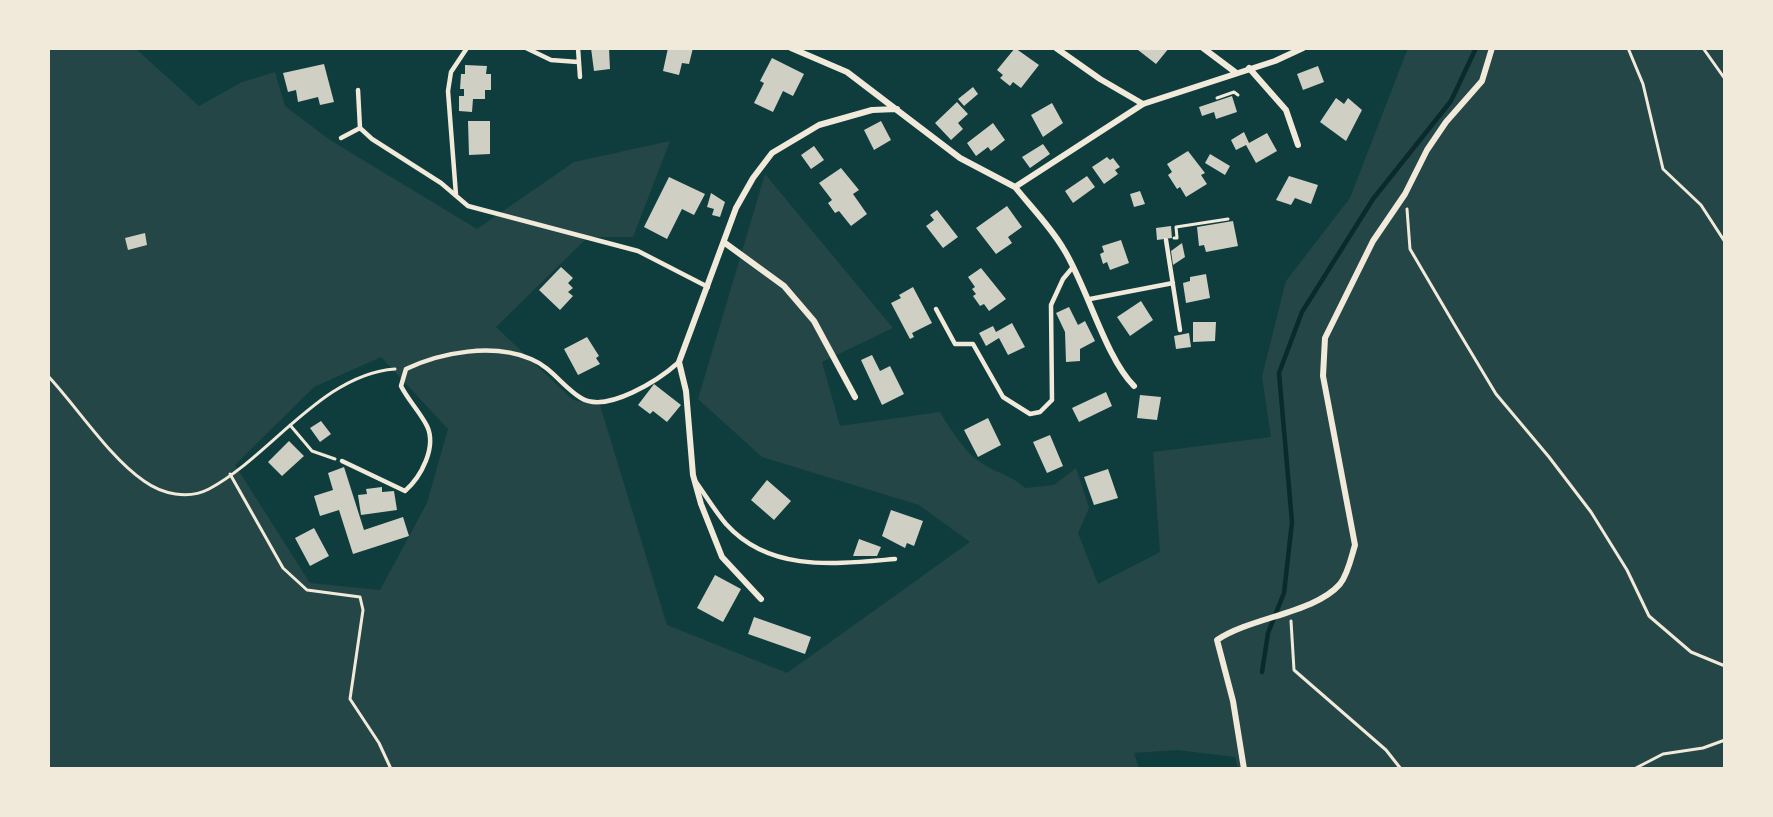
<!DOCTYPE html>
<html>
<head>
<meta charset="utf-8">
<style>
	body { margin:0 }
	#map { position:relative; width:1773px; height:817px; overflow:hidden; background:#0f3d3e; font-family:"IBM Plex Sans",sans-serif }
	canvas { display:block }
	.frame { position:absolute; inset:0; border:50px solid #f1e9da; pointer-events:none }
</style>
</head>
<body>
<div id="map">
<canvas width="1773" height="817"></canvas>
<div class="frame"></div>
</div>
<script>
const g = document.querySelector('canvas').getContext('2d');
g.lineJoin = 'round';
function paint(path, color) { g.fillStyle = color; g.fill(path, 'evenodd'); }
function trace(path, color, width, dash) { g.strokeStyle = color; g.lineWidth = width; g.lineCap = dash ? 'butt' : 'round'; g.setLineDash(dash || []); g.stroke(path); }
const green = new Path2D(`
	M48 48H135L199 106 242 82 275 72 285 106 330 140 477 229 574 162 670 141 633 237H588L496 327 573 400 600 405 667 625 787 673 970 542 919 505 762 457 698 399 765 174 893 328 822 362 840 426 940 412C951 430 965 453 983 464 998 474 1010 474 1025 488L1054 485 1076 468 1089 508 1078 533 1098 584 1160 552 1153 452 1271 437 1262 377 1286 281 1350 198 1408 48H1725V769H1238L1235 757 1177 750 1134 753 1139 769H48ZM381 357 448 429 427 503 380 590 310 583 235 465 314 387Z`);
const stream = new Path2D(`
	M1262 672 1268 633 1284 593 1292 522 1279 373 1302 312 1373 199 1451 101 1476 48`);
const building = new Path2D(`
	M591 48H609L610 69 594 71Z
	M668 48H693L689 64 682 63 679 75 663 71Z
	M1015 48 1039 65 1021 88 1013 82 1010 86 1000 78 1003 75 997 70Z
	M1140 48H1169L1156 64 1138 50Z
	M772 58 804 74 793 96 783 91 773 112 754 103 764 83 760 81Z
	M324 64 334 102 320 105 318 97 298 102 296 90 288 92 283 73Z
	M465 65 487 66 486 74H491V90H485V99H473L472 112 459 111V96H464V89H460L461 74H465Z
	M1318 66 1324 82 1303 90 1297 74Z
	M973 87 978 94 964 106 958 99Z
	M1232 96 1237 112 1216 119 1214 112 1202 116 1199 107Z
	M1336 98 1344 104 1348 98 1362 110 1346 141 1320 122Z
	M957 102 968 114 958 123 963 129 951 140 935 123Z
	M1052 103 1063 123 1043 137 1031 115Z
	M468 121H490V154L469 155Z
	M881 121 891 140 874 150 864 130Z
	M993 123 1005 140 991 151 988 147 976 156 967 143Z
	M1244 132 1249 143 1267 133 1277 151 1256 163 1246 145 1236 150 1231 140Z
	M1043 144 1050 154 1030 168 1022 157Z
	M814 146 824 160 811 169 801 155Z
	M1188 151 1205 173 1201 175 1207 184 1186 197 1180 187 1177 189 1168 175 1172 172 1167 164Z
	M1210 154 1230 166 1225 175 1205 163Z
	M1107 157 1110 160 1113 158 1120 167 1115 170 1118 174 1104 184 1092 167Z
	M841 168 859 190 853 194 867 214 851 226 839 211 835 213 828 203 832 200 819 183Z
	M1087 176 1095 187 1073 203 1065 191Z
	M1289 176 1318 185 1311 204 1295 198 1291 205 1276 200Z
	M669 177 705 194 694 215 682 209 667 239 644 227Z
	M1140 191 1145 204 1134 207 1130 194Z
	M711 193 725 202 720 217 712 215 714 209 707 207Z
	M1007 206 1022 227 1008 237 1012 243 996 254 976 228Z
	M937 210 958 237 943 248 926 226 934 220 930 215Z
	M1233 221 1238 246 1206 252 1204 245 1199 246 1197 227Z
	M1171 226 1172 238 1157 240 1156 228Z
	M145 233 147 245 128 250 125 238Z
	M1121 240 1129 263 1110 270 1107 262 1103 264 1100 254 1104 252 1102 246Z
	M1182 243 1185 257 1173 265 1171 251Z
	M561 267 573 278 568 283 573 288 568 292 573 296 560 310 539 290Z
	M981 268 1006 299 989 311 984 304 980 306 973 296 976 294 972 289 975 287 968 277Z
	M1206 274 1210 298 1186 303 1183 283 1190 281V277Z
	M913 287 932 323 912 333 914 337 910 339 891 303 901 298 899 295Z
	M1141 301 1153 320 1130 336 1117 317Z
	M1069 307 1078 325 1085 321 1095 341 1080 349V361L1066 362 1065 332 1056 313Z
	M1193 322H1216L1215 341 1193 342Z
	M1012 323 1025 347 1008 355 999 338 986 346 979 333 993 326 996 332Z
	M1189 333 1191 347 1176 349 1174 336Z
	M587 337 599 356 596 358 600 364 578 375 564 349Z
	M872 355 880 371 890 366 904 394 882 405 861 360Z
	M654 384 681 405 667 422 653 411 650 414 638 405Z
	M1106 392 1112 406 1079 422 1072 408Z
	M1140 395 1161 397 1157 420 1137 418Z
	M988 418 1001 445 978 457 964 430Z
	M321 421 331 434 320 442 310 428Z
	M1050 435 1063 466 1047 473 1033 442Z
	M289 441 304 456 282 476 268 462Z
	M344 467 364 530 403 517 409 536 353 554 339 510 320 516 314 496 333 490 328 473Z
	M1108 469 1118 498 1094 505 1084 477Z
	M767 480 791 501 774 520 751 500Z
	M382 487V492L394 491 397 510 361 515 358 495 367 494 366 489Z
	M891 510 923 521 914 546 907 543 905 548 882 536Z
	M314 528 329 556 310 566 295 538Z
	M859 539 881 547 877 556H853Z
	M715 575 741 589 723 622 697 608Z
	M754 617 811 637 805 654 748 634Z`);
const path = new Path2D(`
	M1628 48 1643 84 1663 169 1701 205 1725 242
	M1703 48 1725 79
	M1217 98 1234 92 1238 95
	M1407 209 1410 249 1454 324 1496 394 1549 457 1591 512 1627 570 1649 616 1691 652 1725 666
	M1174 238H1177L1176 227 1228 219
	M48 376C77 407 110 458 144 481 162 494 188 500 209 489 270 457 322 374 395 369
	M290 425 312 451 335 459
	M230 474 283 568 307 590 360 597 363 610 350 699 379 743 391 769
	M1291 621 1294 670 1386 750 1401 769
	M1634 769 1663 754 1703 748 1725 740`);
const service = new Path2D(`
	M526 48 551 60 578 62
	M578 48 580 77
	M358 90 360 128 372 139 441 183 468 206 638 251 708 287
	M341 138 360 128
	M456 195 448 91 451 72 467 48
	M1166 240 1180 330
	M1090 299 1173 283
	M936 309 955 344H973L1003 397 1030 414 1040 412 1052 400 1051 305 1063 279 1073 267
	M342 461 405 491C421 477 437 447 427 426 420 412 408 400 401 386L406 369C442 352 493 343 531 359 551 367 563 387 581 398 607 414 660 379 679 362
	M696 482C706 496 715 511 726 524 770 573 836 564 895 559`);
const minor = new Path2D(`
	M791 48 847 72 960 158 1015 187 1143 104 1275 61 1303 48
	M1056 48 1100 79 1143 104
	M1203 48 1235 72
	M1249 68 1286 110 1298 145
	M1015 187C1031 207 1050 226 1063 248 1087 286 1105 357 1134 386
	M725 243 784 286 814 321 855 397
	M761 599 722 557 701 504 693 475 686 391 679 362 736 208 753 178 772 153 819 125 872 110 897 109
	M1244 769 1233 701 1217 640C1251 617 1315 613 1340 584 1348 574 1351 558 1355 545L1323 376 1325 338 1373 241 1405 194 1427 150 1446 122 1482 81 1492 48`);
paint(green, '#244646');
trace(stream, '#0a2a2b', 4.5);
paint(building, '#cfcfc3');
trace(path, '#f1e9da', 3);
trace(service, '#f1e9da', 4.5);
trace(minor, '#f1e9da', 6);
</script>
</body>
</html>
